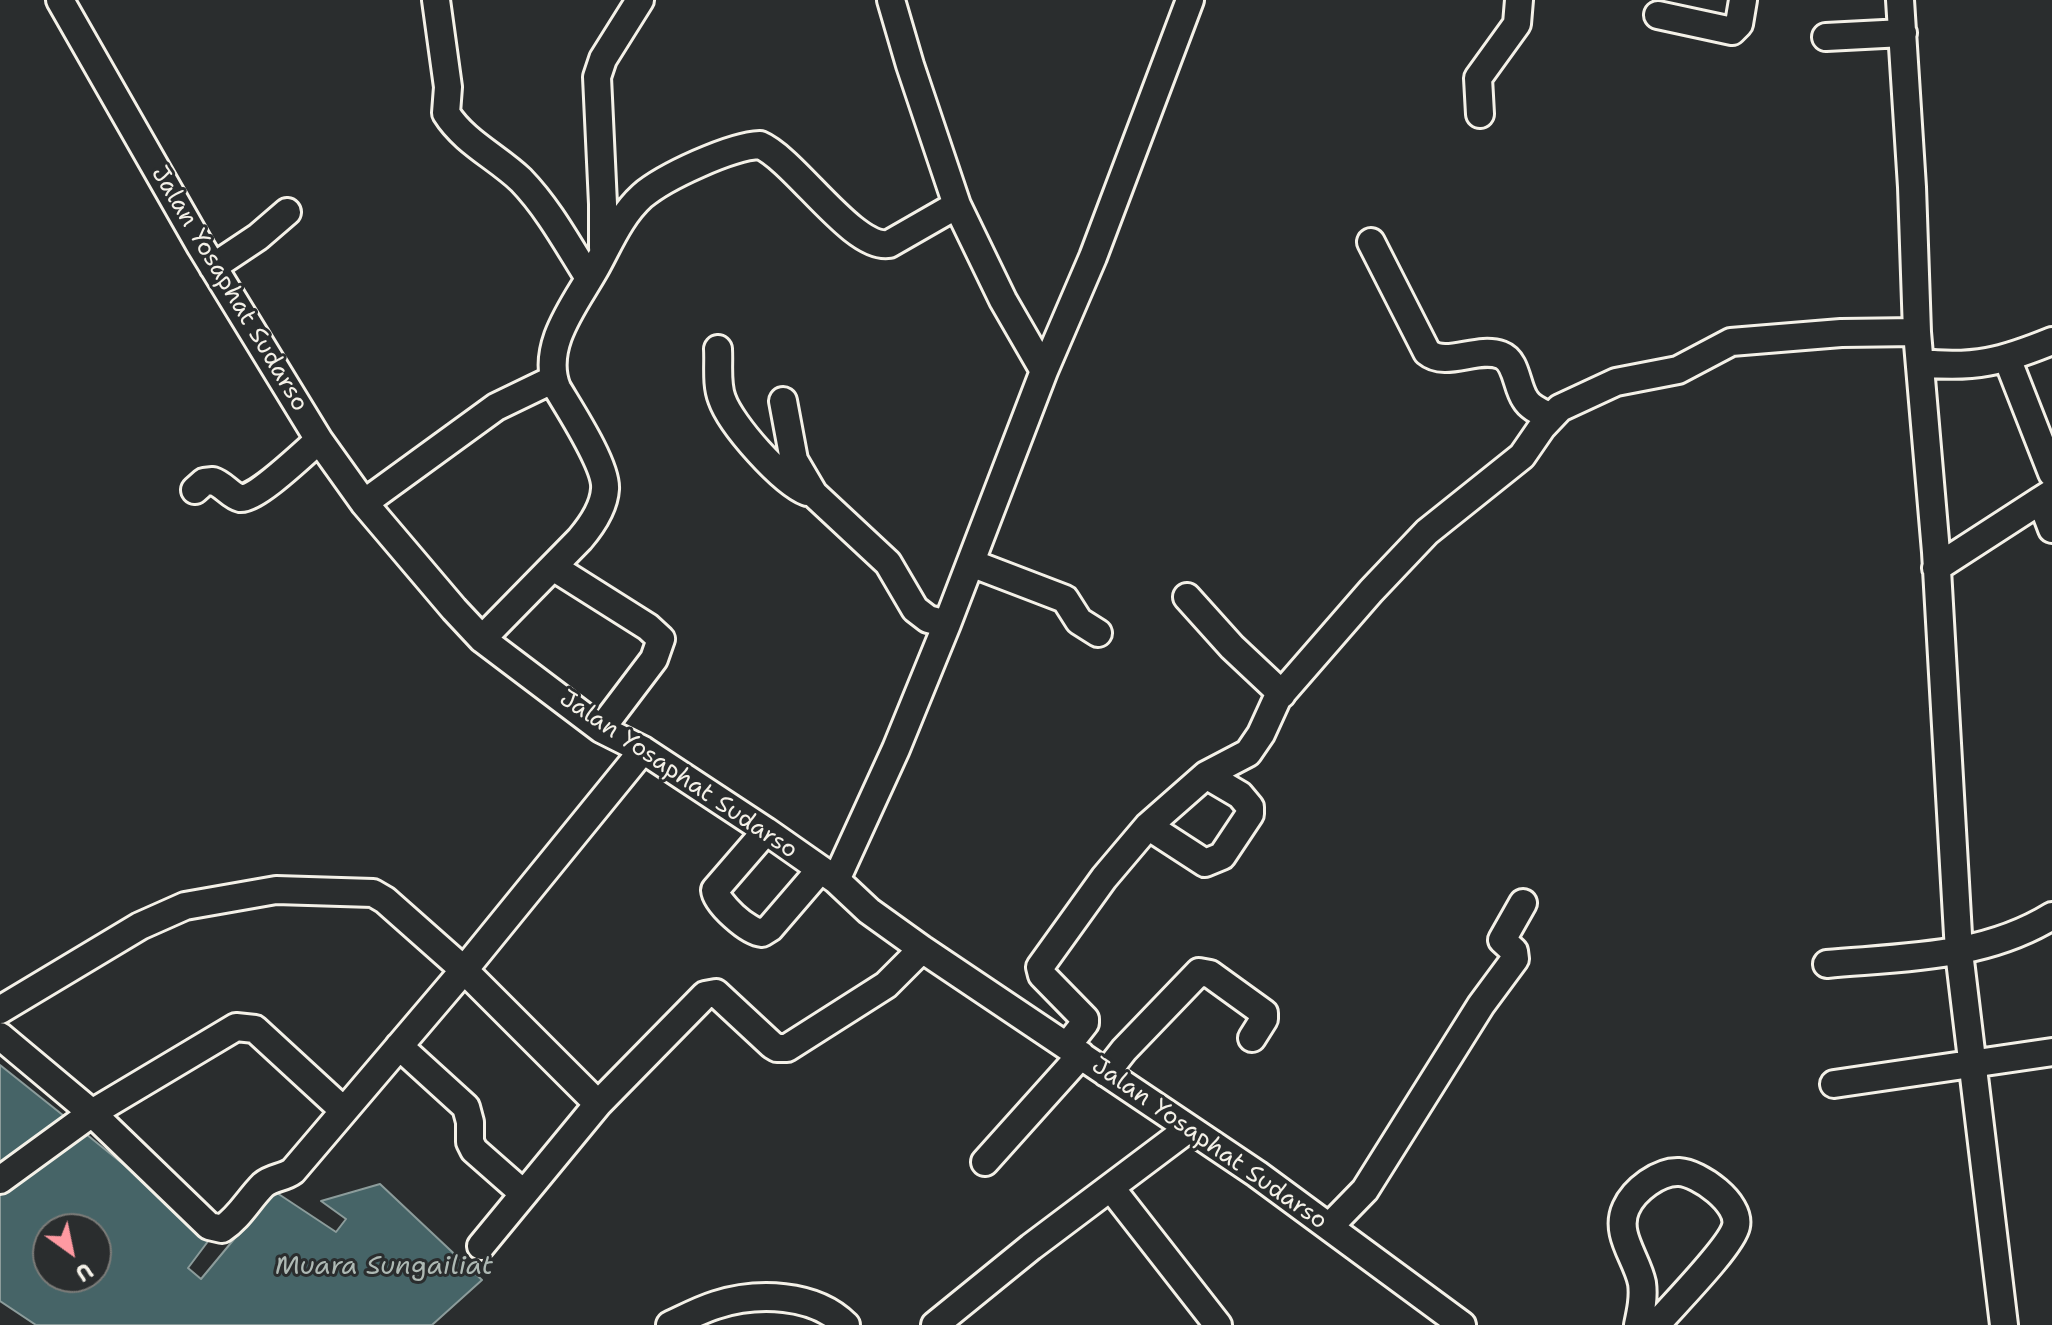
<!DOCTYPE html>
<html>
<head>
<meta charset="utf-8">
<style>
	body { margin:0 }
	#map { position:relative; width:2052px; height:1325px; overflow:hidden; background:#2a2d2e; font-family:"Shantell Sans",sans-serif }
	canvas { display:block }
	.north { position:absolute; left:32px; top:1213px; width:80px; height:80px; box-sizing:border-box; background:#2a2d2e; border:2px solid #7b7b78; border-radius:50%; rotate:147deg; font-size:22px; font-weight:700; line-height:32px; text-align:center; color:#f4f1e8 }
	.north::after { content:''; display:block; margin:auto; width:28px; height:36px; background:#ff9aa2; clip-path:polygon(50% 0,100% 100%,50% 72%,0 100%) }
</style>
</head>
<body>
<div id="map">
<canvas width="2052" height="1325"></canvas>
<div class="north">U</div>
</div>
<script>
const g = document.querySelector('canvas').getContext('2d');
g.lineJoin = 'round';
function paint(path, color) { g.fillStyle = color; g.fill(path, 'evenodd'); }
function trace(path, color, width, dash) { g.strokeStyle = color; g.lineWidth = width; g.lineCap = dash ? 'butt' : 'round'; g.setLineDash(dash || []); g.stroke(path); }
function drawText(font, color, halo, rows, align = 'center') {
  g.font = font + ' "Shantell Sans",sans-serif'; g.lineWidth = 6; g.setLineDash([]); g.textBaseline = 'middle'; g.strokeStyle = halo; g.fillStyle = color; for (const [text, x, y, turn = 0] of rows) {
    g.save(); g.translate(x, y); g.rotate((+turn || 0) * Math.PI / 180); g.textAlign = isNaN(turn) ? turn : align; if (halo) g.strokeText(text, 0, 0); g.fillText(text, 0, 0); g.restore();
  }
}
const water = new Path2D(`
	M0 1065 64 1116 0 1165Z
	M86 1134 212 1236 188 1268 201 1279 274 1191 336 1232 346 1219 321 1201 380 1184 482 1280 432 1325H36L0 1301V1175L11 1190ZM48 1229H96V1277H48Z`);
const minor = new Path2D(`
	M60 0 201 247 319 440 364 503 454 609 482 639 601 729 643 750 766 831 836 880 869 911 922 949 1257 1174 1462 1325
	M436 0 448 87 446 113C464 142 497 157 521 180 549 209 568 245 589 278
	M891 0 910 65 957 205 1003 300 1044 371
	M1900 0 1912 187 1917 332 1936 552 1959 952 2004 1325
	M1658 15 1732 31 1739 24 1743 0
	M1826 37 1903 33
	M1480 114 1478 78 1517 24 1519 0
	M1371 242 1427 352C1446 368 1477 346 1501 355 1517 361 1516 386 1525 399 1530 408 1541 412 1551 417
	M603 248V204L597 77 603 59 640 0
	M213 267 258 237 287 212
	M718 349C719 364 716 384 722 399 731 425 782 482 807 492
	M2007 358 2052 473
	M1921 363C1974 369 2003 361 2052 341
	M783 401 794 460 814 494 888 563 915 609 928 619 947 624
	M195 490 204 482 213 481C223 484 231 496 240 498 256 500 306 451 319 440
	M2052 493 2041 500 2052 529
	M364 503 496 407 554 379
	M971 563 1065 599 1079 621 1098 633
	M553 567 648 627 661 639 654 659 601 729
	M1936 568 2041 500
	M1187 597 1232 647 1282 694
	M482 639 580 539C591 526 604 507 605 489 607 466 570 410 557 388 540 346 576 303 595 269 609 244 620 216 642 196 664 177 731 146 760 145 795 160 853 250 889 244L957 205
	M1148 826 1205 863 1222 856 1250 814V807L1240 795 1206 775
	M766 831 715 890C716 903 748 932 762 933L770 928 819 871
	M836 880 896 749 947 624 1044 371 1093 257 1190 0
	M1827 964C1905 957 1984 958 2052 916
	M0 1010 140 926 185 906 276 890 373 893 385 900 464 970 598 1104
	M0 1036 92 1113 209 1226 222 1229C240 1217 248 1200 263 1185 272 1177 284 1178 293 1171L464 970 643 750
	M399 1046 466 1107 470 1122V1142L474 1150 524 1194
	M1067 1046 1085 1023V1019L1042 975 1040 967 1104 878 1148 826 1206 775 1248 753 1261 734 1277 699 1371 591 1427 532 1522 456 1542 427 1560 408 1616 382 1678 370 1731 342 1841 333 1917 332
	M1106 1073 1124 1050 1199 972 1210 974 1264 1013V1019L1252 1038
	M1834 1084 2052 1052
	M985 1162 1081 1055
	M0 1180 92 1113 236 1027 255 1029 343 1110
	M1111 1188 1218 1325
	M1329 1227 1365 1190 1481 1005 1515 959 1514 951 1502 940 1523 903
	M481 1246 598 1104 705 995 716 993 772 1045 777 1048H787L886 985 922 949
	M670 1325C685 1318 700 1310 716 1305 757 1292 814 1293 846 1325
	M935 1325 1031 1247 1188 1129
	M1638 1325C1641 1311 1644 1297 1642 1283 1637 1258 1614 1234 1626 1208 1634 1190 1659 1171 1679 1172 1699 1173 1741 1203 1736 1226 1732 1246 1672 1306 1656 1325`);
const streetNames = [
	["Jalan Yosaphat Sudarso",229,289,59],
	["Jalan Yosaphat Sudarso",678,775,34],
	["Jalan Yosaphat Sudarso",1209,1144,35]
];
const waterNames = [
	["Muara Sungailiat",384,1267]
];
paint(water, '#466467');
trace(water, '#8c9c9b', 2);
trace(minor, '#f4f1e8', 32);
trace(minor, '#2a2d2e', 26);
drawText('24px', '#f4f1e8', '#2a2d2e', streetNames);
drawText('italic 26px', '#aeb9b4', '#2a2d2e', waterNames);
</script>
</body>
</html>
